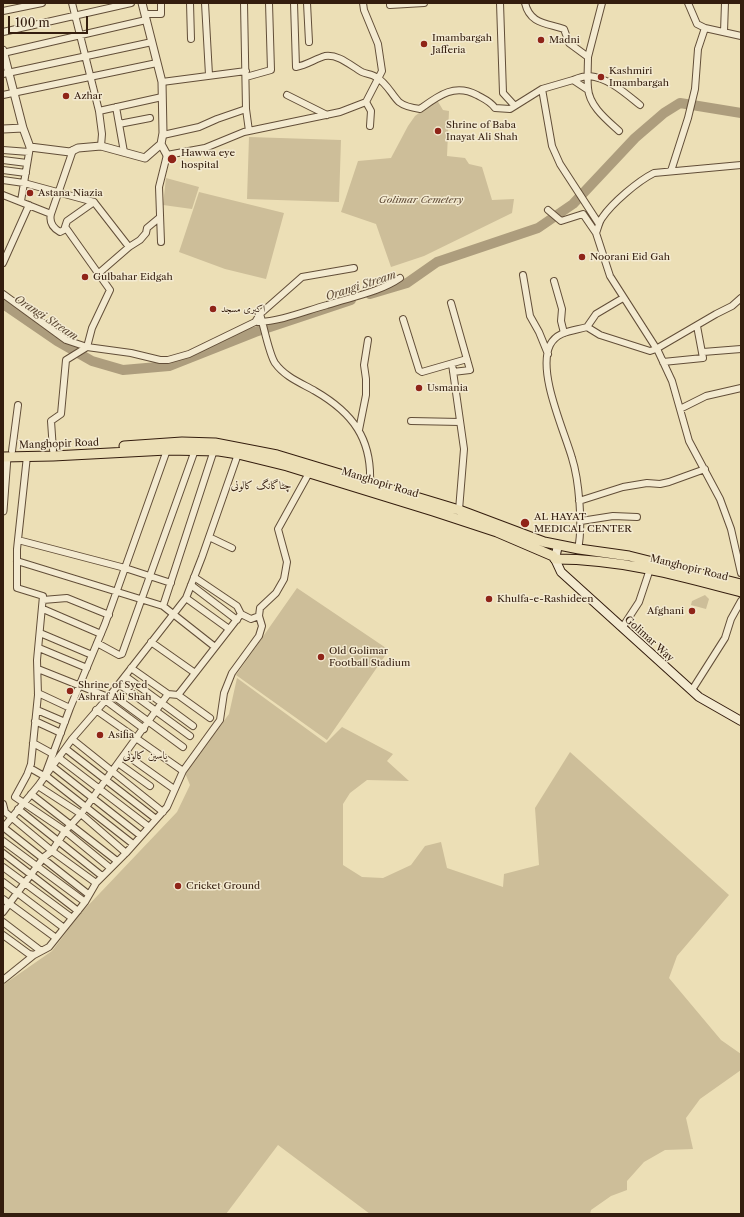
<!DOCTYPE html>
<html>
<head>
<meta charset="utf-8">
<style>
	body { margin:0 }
	#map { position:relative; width:744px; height:1217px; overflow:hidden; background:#ecdfb6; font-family:"Libre Caslon Text",serif }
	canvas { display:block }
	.frame { position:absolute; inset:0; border:4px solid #341d0e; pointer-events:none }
	.scale { position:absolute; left:8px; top:16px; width:80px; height:18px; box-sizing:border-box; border:2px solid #341d0e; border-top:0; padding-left:5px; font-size:12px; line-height:14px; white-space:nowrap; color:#341d0e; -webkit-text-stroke:3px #f3ead0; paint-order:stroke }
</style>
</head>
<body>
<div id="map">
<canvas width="744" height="1217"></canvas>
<div class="frame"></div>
<div class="scale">100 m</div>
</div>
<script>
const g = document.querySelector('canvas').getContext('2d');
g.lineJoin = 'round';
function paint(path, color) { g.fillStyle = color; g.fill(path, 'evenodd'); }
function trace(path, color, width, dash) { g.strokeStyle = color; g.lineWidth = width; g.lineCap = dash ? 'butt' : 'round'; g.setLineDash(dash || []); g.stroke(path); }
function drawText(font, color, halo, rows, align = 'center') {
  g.font = font + ' "Libre Caslon Text",Amiri,serif'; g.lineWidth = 3; g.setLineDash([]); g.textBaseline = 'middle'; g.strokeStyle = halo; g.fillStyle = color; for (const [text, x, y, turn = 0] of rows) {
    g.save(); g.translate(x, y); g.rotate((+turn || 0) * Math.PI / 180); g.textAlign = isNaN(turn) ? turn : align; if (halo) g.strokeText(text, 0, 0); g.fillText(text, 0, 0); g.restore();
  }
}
const green = new Path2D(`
	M437 100 443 110 449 111 447 156 465 158 469 164 482 167 492 200 514 199 512 213 424 256 391 267 376 224 341 212 358 161 391 158 408 126 415 116Z
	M249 137 341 140 339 202 247 199Z
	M166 178 199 187 192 209 163 205Z
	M199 192 284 213 266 279 225 269 179 252Z
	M297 588 389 650 327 740 236 675Z
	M705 595 709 599 706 609 691 605 692 601Z
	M237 678 326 743 342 727 393 754 387 761 409 781 367 780 350 793 343 804V865L362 877 383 878 411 865 425 846 441 842 447 868 503 887 504 874 539 865 535 808 570 752 729 895 677 956 669 978 721 1040 741 1054V1070L700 1099 686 1118 693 1149 665 1150 644 1162 627 1181V1190L611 1196 591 1210 590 1214H370L278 1145 226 1214H3V985L52 951 80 914 177 812 190 785 185 773 229 714Z`);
const river = new Path2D(`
	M370 294 407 283 437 262 538 228 573 204 635 138 664 113 680 103 741 113
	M3 304 57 341 92 361 123 370 169 366 255 332 351 300`);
const minor = new Path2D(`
	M72 3 99 111 102 134 101 146
	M190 3 191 39
	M205 3 209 75
	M294 3 296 67C307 65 315 59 325 56 339 54 351 66 362 72 366 74 372 74 376 77 387 83 391 94 399 102 404 106 413 108 420 109 438 96 454 83 477 95 484 99 490 101 495 108L510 109 542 89 573 80 588 90
	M307 3 309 42
	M500 3 503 93 514 105
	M525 3C530 24 546 23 564 29L569 43 588 57C588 67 587 78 588 88 589 106 607 120 619 131
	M688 3 697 24 705 28 741 36
	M390 5 424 3
	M3 11 42 3
	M145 14H161V3
	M3 32 131 3
	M724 32 725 3
	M3 53 146 20
	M588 57 602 3
	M3 74 152 42
	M246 77 271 70 269 3
	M573 80C578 78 584 76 589 76 609 78 625 93 640 105
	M162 82 246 71
	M542 89 552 146 560 164 599 224
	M3 95 157 63
	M287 95 327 115
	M366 102 371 111 370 126
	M116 107 124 152
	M246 109 249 131
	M99 111 162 97
	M119 124 150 118
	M163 135 199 127 217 119 246 109 244 3
	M3 150 29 152
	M73 150 51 214C49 222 53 228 60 232L64 230 67 221 94 202 129 247
	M3 160 27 163
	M3 170 26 173
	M671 171 688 118 695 89 698 49 705 28
	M3 180 24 183 94 202
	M3 195 51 214
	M21 201 30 147
	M548 210 561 221 583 214 596 233 610 276 658 351 672 381 689 441 720 499 731 529 741 573
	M596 233C598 228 599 222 602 218 612 203 638 181 654 173L741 165
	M161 242 159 187 167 155 205 148 244 132 340 112 366 102 382 71 378 44 364 10 363 3
	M3 263 29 205
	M99 273 129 247 140 240 146 233 147 228 159 218
	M523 275 530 316 539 332 548 354
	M554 281 562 309 561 321 564 333
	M3 294 66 340 87 347 131 353 160 360H168L189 354 255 322 260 314 302 277 354 268
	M451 303 470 370 453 372
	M260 314C264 327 269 354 275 363 285 377 301 383 315 391 353 413 372 439 370 483
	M403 319 419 370 422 372 467 359
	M258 322C282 321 305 311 327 305 351 297 380 292 400 278
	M587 327 596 314 623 298
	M703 352 741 349
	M663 362 703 358 697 326
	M452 364 464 449 459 510
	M680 409 706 396 741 388
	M411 421 460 422
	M359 430 366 395V379L364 365 368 340
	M53 450 51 421 61 414 66 360 87 347 92 328 110 290 66 228
	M12 451 18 405
	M27 456 17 549V588L43 596 37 660 38 695 31 764 27 775 15 797 65 831 109 867
	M579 501 623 487 647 483 660 484 669 482 705 469
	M581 521 613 516 637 517
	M209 537 232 548
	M18 540 125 568 171 583
	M578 549C583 526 579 480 572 458 564 430 537 372 550 345 557 331 573 331 587 327L600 335 650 351 656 349 716 314 732 306 741 298
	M17 561 163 606 215 647
	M194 577 237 606 241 614
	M191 585 237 620
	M186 598 229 629
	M43 600 67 598 109 615
	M163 606 214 450
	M43 609 101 634
	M622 628 639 602 650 569
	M40 633 92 655
	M151 642 195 673
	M97 643 119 655 122 654 195 450
	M39 648 87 668
	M131 668 168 694
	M38 669 108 697
	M125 676 193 726
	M119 684 190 736
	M692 690 725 638 731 619 741 601
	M38 693 70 708
	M111 694 183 747
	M178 695 241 614 251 619 259 616
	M105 700 144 729
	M37 710 65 722
	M96 710 183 771
	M35 721 61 733
	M72 739 163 812
	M33 743 53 754
	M66 749 156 819
	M125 754 174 789
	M59 758 149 827
	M118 763 150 786
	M52 766 141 836
	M30 768 44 776
	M38 786 81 814 126 853
	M31 794 117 861
	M3 804 5 812 52 851 96 883
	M18 809 102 876
	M3 827 88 894
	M3 828 38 786 72 739 111 694 186 598 202 557 238 454
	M3 841 85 902
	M133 844 45 775 70 708 105 624 167 450
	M3 853 78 911
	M3 867 72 918
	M3 882 64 928
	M3 899 56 938
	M3 912 44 857 52 851 65 831 81 814 168 694 178 695 210 718
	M3 922 41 951
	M3 935 29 954 34 955 49 947 85 902 96 883 126 853 167 807 183 771 220 720 224 693 232 673 259 636 262 626 259 616 260 608 276 593 284 579 287 562 278 529 309 473
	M3 980 34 955`);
const tertiary = new Path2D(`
	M142 3 162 82 163 133 161 144 167 155
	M3 50 23 128 30 147 70 152 78 148 101 146 145 158 161 144
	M3 129 23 128
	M3 511 7 457`);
const secondary = new Path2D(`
	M558 545 555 559 561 572 699 697 741 721`);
const primary = new Path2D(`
	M124 446 182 442 215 443 277 455 459 510 544 542 579 549 629 556 741 584
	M3 457 53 456 167 450 219 451 238 454 287 466 433 511 497 532 553 556 555 559C620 559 678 575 741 592`);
const markers = [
	[541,40,4,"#8f2418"],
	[424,44,4,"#8f2418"],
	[601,77,4,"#8f2418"],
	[66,96,4,"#8f2418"],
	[438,131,4,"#8f2418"],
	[172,159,5,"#8f2418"],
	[30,193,4,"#8f2418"],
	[582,257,4,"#8f2418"],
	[85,277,4,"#8f2418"],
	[213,309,4,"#8f2418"],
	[419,388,4,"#8f2418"],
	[525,523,5,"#8f2418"],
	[489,599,4,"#8f2418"],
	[692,611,4,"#8f2418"],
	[321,657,4,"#8f2418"],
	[70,691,4,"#8f2418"],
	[100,735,4,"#8f2418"],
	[178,886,4,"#8f2418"]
];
const poiNames = [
	["Imambargah",432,38],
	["Jafferia",432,50],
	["Madni",549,40],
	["Kashmiri",609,71],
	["Imambargah",609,83],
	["Azhar",74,96],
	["Shrine of Baba",446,125],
	["Inayat Ali Shah",446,137],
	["Hawwa eye",181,153],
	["hospital",181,165],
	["Astana Niazia",38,193],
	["Noorani Eid Gah",590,257],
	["Gulbahar Eidgah",93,277],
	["اکبری مسجد",221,309],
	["Usmania",427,388],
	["AL HAYAT",534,517],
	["MEDICAL CENTER",534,529],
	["Khulfa-e-Rashideen",497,599],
	["Afghani",684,611,"right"],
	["Old Golimar",329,651],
	["Football Stadium",329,663],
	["Shrine of Syed",78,685],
	["Ashraf Ali Shah",78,697],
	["Asifia",108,735],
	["Cricket Ground",186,886]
];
const parkNames = [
	["Golimar Cemetery",421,200]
];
const streetNames = [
	["Manghopir Road",59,444,-2],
	["Manghopir Road",380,483,17],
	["Manghopir Road",689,568,14],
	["Golimar Way",649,639,42]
];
const waterNames = [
	["Orangi Stream",361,286,-18],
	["Orangi Stream",46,318,33]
];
const neighbourhoodNames = [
	["چٹاگانگ کالونی",261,486],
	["یاسین کالونی",145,756]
];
paint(green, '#cdbe99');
trace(river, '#ad9d7d', 10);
trace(minor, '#624e38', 8);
trace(tertiary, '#624e38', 9);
trace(secondary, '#341d0e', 10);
trace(primary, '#341d0e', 11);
trace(minor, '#f3ead0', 6);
trace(tertiary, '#f3ead0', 7);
trace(secondary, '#f3ead0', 8);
trace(primary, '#ecdfb6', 9);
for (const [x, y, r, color] of markers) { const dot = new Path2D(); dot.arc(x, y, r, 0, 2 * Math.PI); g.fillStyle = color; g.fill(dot); trace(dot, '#f3ead0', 1.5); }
drawText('10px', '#341d0e', '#f3ead0', poiNames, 'left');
drawText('italic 10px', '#624d38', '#f3ead0', parkNames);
drawText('10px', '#341d0e', '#f3ead0', streetNames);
drawText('italic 11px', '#5e4a35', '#f3ead0', waterNames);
drawText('11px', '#341d0e', '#f3ead0', neighbourhoodNames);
</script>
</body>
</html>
